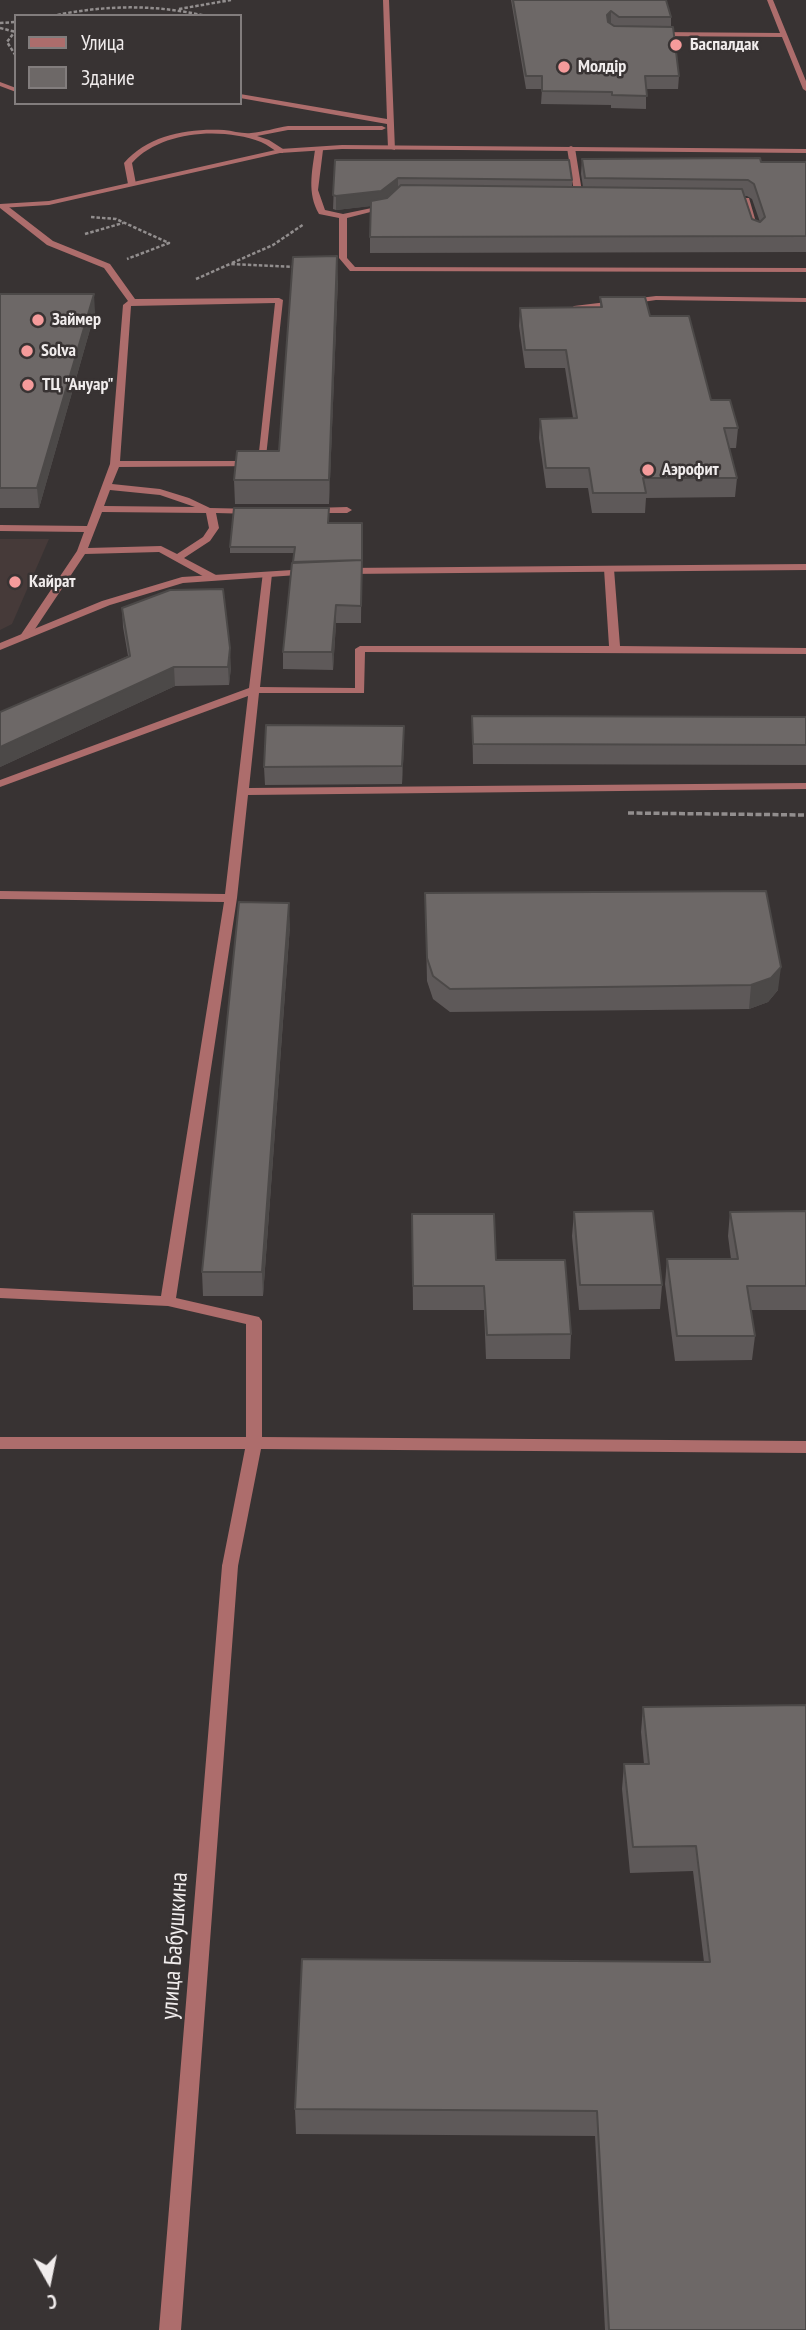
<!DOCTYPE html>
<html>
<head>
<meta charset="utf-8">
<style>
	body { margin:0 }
	#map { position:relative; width:806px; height:2330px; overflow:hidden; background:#383333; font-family:"PT Sans Narrow",sans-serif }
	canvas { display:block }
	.legend { position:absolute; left:14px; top:14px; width:228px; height:91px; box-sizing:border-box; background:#383333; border:2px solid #827d7d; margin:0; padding:9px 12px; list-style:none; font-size:21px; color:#f0ecec }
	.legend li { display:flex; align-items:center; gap:14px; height:35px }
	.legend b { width:35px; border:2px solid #827d7d }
	.north { position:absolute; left:14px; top:2246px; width:70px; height:70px; -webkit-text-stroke:5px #383333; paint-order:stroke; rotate:171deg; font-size:19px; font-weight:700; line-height:28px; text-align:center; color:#f0ecec }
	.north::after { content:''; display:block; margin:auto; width:24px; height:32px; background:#f0ecec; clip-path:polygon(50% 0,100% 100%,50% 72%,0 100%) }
</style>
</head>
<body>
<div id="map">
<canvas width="806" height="2330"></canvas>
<ul class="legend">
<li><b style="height:9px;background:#ad6d6c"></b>Улица</li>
<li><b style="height:19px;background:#6d6867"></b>Здание</li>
</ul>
<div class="north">С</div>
</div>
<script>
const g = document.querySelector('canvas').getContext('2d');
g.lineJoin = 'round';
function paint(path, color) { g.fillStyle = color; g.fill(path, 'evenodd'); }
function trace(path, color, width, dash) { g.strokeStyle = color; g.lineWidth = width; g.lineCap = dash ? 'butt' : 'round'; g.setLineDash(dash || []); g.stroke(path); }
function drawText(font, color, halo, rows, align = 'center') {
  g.font = font + ' "PT Sans Narrow",sans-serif'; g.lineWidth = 5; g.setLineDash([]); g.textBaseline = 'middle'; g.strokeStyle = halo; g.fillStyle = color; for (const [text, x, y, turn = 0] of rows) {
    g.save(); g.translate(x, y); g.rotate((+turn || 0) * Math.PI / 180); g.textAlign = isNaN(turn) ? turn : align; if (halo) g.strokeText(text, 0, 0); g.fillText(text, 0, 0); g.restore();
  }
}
const built = new Path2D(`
	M0 539H49L12 624 0 630Z`);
const pathFar1 = new Path2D(`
	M179 9 231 0
	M52 16C104 5 154 4 206 16
	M0 23 16 22
	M0 28 16 32
	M16 30 7 42 16 56
	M91 217 116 219 169 243 127 259
	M85 234 123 223
	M232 263 273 245 304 224
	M196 279 230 264 296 267`);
const path = new Path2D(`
	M628 813 806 815`);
const service = new Path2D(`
	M383 0H389L395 150 388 148 387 124 240 98V94L387 119Z
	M767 0H773L806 81V91L803 89 782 37 656 36 653 34 656 32 780 33Z
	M0 82 16 88V92L0 86Z
	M288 126H382L386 128 382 130H288L257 136 269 140 283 149V153H280C273 150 268 145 261 142 221 127 161 131 132 163L136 184 132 186 128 184 124 163C148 135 188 128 224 130 233 131 243 134 251 133 263 132 276 128 288 126Z
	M571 146 575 148 583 198 579 200 575 198 567 148Z
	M319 148 323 150 318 190 325 210 343 214 386 205 390 207 347 218V258L355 267 806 268V272L350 271 339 258V218L319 214C307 193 312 172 315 150Z
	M724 198H749L760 236 753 234 743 202H727L723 200Z
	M0 204H5L53 241 110 264 135 299 279 298 283 300 265 466 119 467 112 484 160 489 189 498 210 508 256 509 258 511 253 514 216 513 219 528 210 541 184 558 216 575V579H208L159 552 85 554 29 638 25 639 20 636 77 551 84 532 0 531V525L87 526 110 464 123 305 128 301 104 268 47 245 0 208ZM275 303 258 461H120L131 306ZM110 490 160 495 195 507 104 506ZM102 512 206 513 209 528 203 537 177 554 161 546 88 548Z
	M656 296 806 298V302L656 300 574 312 570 309 574 306Z
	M312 508 347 507 352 510 347 513H309L307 511Z
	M609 566 614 569 620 646 806 648V654L365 652 364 693H259L249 788 806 783V789L248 795 237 898 176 1298 259 1317 262 1321V1437L806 1441V1453L261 1449 238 1566 236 1570 230 1572 224 1570 222 1566 245 1449H0V1437H246V1324L168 1306 0 1298V1288L161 1296 224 902 0 899V891L225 894 248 696 0 787V780L249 688 263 572 272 574 260 687 355 688V649L360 646H609L604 569Z`);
const minor = new Path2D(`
	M806 564V570L345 574 340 571 345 568Z
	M308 569 313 572 312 574 183 583 110 605 0 650V643L102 601 182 577Z
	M230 1560 236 1562 238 1566 181 2330H159L222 1566 224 1562Z`);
const tertiary = new Path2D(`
	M342 145 806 149V153L342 149 280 153 49 205 0 208V204L49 201 280 149Z`);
const wall = new Path2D(`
	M511 0H666L671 17V27L679 76 678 89H646V109L611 108V105L541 104 542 89H526Z
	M582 159 806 162V252L370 253V206L336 210 333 209 335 160 572 180V187H583L581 174ZM744 196H747L752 199 760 222 752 219Z
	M338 278 329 504H235L234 480 279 451Z
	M0 294 95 312 39 508H0Z
	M600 297 650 316 711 400 738 428 736 448H729L737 478 735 497 646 498 645 513H592L588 488H546L539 438 540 419 573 418 565 368H525L519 326 520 308 600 307Z
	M328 523H362L361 623H336L333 670 283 669V652L294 553H230V547Z
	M122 608 231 667 229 685 175 686 0 767V712L128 656 123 627Z
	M472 716 806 717V765L473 764Z
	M404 744 402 784 265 785 264 767Z
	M425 893 778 990 768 1002 749 1009 450 1012 433 999 427 981Z
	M290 925 263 1296H203L202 1272Z
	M806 1211V1310H751L755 1336 752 1360 675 1361 665 1284 667 1259H731L728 1236 730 1212Z
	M574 1212 662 1285 660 1309 579 1310 572 1236Z
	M412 1214 496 1260 571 1334 570 1359H486L484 1310H413Z
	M806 1705V2330H605L595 2136 296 2134 295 2109 704 1962 693 1871 630 1873 622 1789 624 1764H644L641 1732 643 1707Z`);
const shadedWall = new Path2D(`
	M611 11V23L606 27 607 15Z
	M398 178V191L381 205 336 210V196Z
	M337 256 338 278 329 504V480Z
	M94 294 95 312 39 508 37 488Z
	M336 605V623L333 670 332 652Z
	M230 648 231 667 229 685 228 667Z
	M174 667 175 686 0 767V747Z
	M404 726V744L402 784V766Z
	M289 903 290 925 263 1296 262 1272Z
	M781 967 778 990 768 1002 749 1009 751 985Z`);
const building = new Path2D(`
	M513 0H666L671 17H619L611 11 607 15 608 22 614 26 673 27 679 76H645L647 96 612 95V92L542 91V76H526Z
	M760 158 761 162H806V236L370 237 371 201 387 198 401 185 742 189 752 219 760 222 765 217 754 184 748 180 585 178 582 159Z
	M335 160H569L572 180 398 178 381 191 336 196 333 195Z
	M337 256 329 480H234L237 451H279L293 257Z
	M0 294H94L37 488H0Z
	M600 297H645L650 316H689L711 400H730L738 428H724L737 478H643L646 493H593L589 468H546L540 419 577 418 566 350H525L520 308 602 307Z
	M234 508H329L328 523H362V560L293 562 295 547H230Z
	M362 560 361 606 336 605 332 652H283L292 563Z
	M223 589 230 648 228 667H174L0 747V712L130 656 122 608 170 590Z
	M472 716 806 717V745L473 744Z
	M266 725 404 726 402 766 264 767Z
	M766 891 781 967 771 978 751 985 450 989 433 976 427 958 425 893Z
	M239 902 289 903 262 1272H202Z
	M653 1211 662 1285H580L574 1212Z
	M806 1211V1286H747L755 1336H677L667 1259H738L730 1212Z
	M412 1214H494L496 1260H565L571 1334 487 1335 484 1286H413Z
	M806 1705V2330H609L597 2111 295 2109 302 1959 710 1962 696 1846 633 1847 624 1764H649L643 1707Z`);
const markers = [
	[676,45,7,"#f59b9b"],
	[564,67,7,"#f59b9b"],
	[38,320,7,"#f59b9b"],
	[27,351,7,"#f59b9b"],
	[28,385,7,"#f59b9b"],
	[648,470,7,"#f59b9b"],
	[15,582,7,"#f59b9b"]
];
const farPoinames = [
	["Баспалдак",690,45],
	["Молдiр",578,67],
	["Займер",52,320],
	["Solva",41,351],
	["ТЦ \"Ануар\"",42,385],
	["Аэрофит",662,470],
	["Кайрат",29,582]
];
const nearStreetnames = [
	["улица Бабушкина",175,1946,-86]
];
paint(built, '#463a39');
trace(pathFar1, '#928e8e', 2.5, [3.5, 2]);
trace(path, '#928e8e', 3.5, [6, 2.5]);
paint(service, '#ad6d6c');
paint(minor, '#ad6d6c');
paint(tertiary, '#ad6d6c');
paint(wall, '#5e5959');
paint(shadedWall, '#4c4948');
paint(building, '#6d6867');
trace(building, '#4c4948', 2);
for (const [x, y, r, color] of markers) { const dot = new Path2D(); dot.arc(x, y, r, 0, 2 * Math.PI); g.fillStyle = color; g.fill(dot); trace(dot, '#383333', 2.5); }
drawText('bold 18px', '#f0ecec', '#383333', farPoinames, 'left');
drawText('24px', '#f0ecec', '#383333', nearStreetnames);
</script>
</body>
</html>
